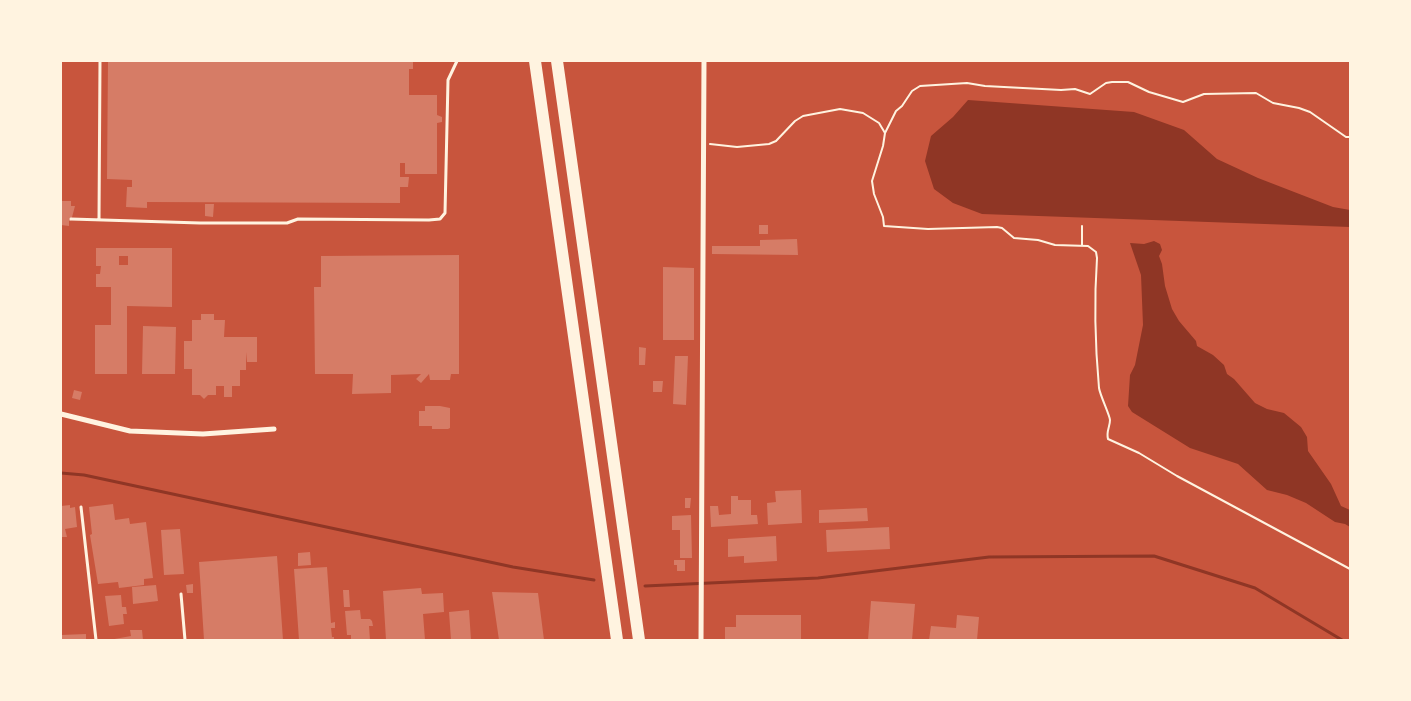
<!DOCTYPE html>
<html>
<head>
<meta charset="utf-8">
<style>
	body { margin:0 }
	#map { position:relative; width:1411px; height:701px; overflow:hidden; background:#c8553d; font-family:"IBM Plex Sans",sans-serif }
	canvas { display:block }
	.frame { position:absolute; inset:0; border:62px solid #fff3e0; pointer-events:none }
</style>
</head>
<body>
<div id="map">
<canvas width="1411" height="701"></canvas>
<div class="frame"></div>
</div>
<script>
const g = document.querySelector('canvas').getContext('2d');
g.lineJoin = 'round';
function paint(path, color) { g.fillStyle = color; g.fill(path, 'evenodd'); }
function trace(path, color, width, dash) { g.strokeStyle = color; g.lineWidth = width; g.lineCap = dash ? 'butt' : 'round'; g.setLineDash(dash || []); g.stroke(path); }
const water = new Path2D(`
	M968 100 1134 112 1184 130 1217 159 1258 178 1333 207 1350 210V227L982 214 953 203 934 189 925 161 931 136 953 117Z
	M1154 241 1160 244 1162 250 1159 256 1162 264 1165 286 1172 309 1179 321 1196 341 1197 346 1213 355 1224 365 1227 374 1234 379 1255 403 1267 409 1284 413 1301 427 1307 437 1308 451 1331 484 1341 506 1350 510V527L1345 524 1335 522 1306 503 1287 495 1267 490 1238 464 1190 448 1132 412 1128 406 1130 375 1135 365 1143 325 1141 275 1130 243 1144 244Z`);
const stream = new Path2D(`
	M61 473 84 475 513 567 594 580
	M645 586 818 578 989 557 1154 556 1255 588 1342 640`);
const building = new Path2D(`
	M108 61H413V69H409V95H437V115L442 117V122L437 123V174H405V163H400V177H409L408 187H400V203L147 202V208L126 207 127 187H132V180L107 179Z
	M61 201H71V206H75L71 221H69V226L61 225Z
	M205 204H214L213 217 205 216Z
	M759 225H768V234H759Z
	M797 239 798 255 712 254V246H760V240Z
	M96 248H172V307L127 306V374H95V325H111V287H96V274H100L101 266H96ZM119 256H128V265H119Z
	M459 255V374H451L450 380H430L429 374 421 383 416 379 421 374 391 375V393L352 394 353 374H315L314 287H321V256Z
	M663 267 694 268V340H663Z
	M201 314H214V320H225L224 337H257V362H247L246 352V370H240V386H232V397H224V386H216V395H208L204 399 200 395H192V369H184V341H192V320H201Z
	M143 326 176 327 175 374H142Z
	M639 347 646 348 645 365H639Z
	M675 356H688L686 405 673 404Z
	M653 381H663L662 392H653Z
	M74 390 82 392 80 400 72 398Z
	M425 406H440L450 408V428L448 429H432V426H419V411H425Z
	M801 490 802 523 768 525 767 503 776 502 775 491Z
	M731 496H738V500H751V515H757L758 524 711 527 710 506H718L719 515 731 514Z
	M685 498H691L690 508H685Z
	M113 504 115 520 129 518 130 524 146 522 153 578 144 579V585L119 588 118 582 98 584 90 535 92 534 89 507Z
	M70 505V508L75 507 77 527 65 529 67 537H61V506Z
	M867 508 868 521 819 523V510Z
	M691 515 692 558H680V530H672V516Z
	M889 527 890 549 827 552 826 530Z
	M180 529 184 574 164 575 161 530Z
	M776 536 777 561 744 563V556L728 557V539Z
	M310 552 311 565 298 566V553Z
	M277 556 283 640H204L199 562Z
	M674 560H685V571H677V565H674Z
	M327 567 331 623 335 622V628H331L332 637H334V640H299L294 569Z
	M193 584V593H187L186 585Z
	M156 585 158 601 133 604 132 587Z
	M421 588 422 594 443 593 444 612 423 614 425 640H386L383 591Z
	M343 590H349L350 607H344Z
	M492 592 538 593 544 640H499Z
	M121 595 122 607H126L127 614H123L124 624 109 626 105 596Z
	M871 601 915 604 912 640H868Z
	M360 610 361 619H370L372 621 373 626H369L370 640H351V635H347L345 611Z
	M469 610 471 640H451L449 612Z
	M736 615H801V640H725V627H736Z
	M957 615 979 617 977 640H929L931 626 956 628Z
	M130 630H142L143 640H109L131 636Z
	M86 634V640H61V635Z`);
const path = new Path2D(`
	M885 133 896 111 902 106 912 91 920 86 967 83 985 86 1061 90 1075 89 1090 94 1106 83 1112 82H1128L1149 92 1183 102 1204 94 1256 93 1273 103 1299 108 1310 112 1346 137H1350
	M710 144 737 147 769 144 776 141 795 121 803 116 840 109 863 113 879 123 885 133 883 146 872 181 874 194 883 217 884 226 928 229 997 227 1002 228 1014 238 1038 240 1055 245 1088 246 1096 252 1097 258C1094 301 1095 344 1099 388 1100 395 1110 416 1110 420 1110 427 1106 431 1108 439L1139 453 1177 476 1350 569
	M1082 226V245`);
const service = new Path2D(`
	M71 219 200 223H287L298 219 429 220 440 219 445 213 448 80 457 61
	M99 220 100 61
	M81 507 96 640
	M181 594 185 640`);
const minor = new Path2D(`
	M61 414 130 431 203 434 274 429
	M701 640 704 61`);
const motorway = new Path2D(`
	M535 61 617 640
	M557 61 639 640`);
paint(water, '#8f3625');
trace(stream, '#8f3625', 3);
paint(building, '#d67c66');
trace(path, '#fff3e0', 2);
trace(service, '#fff3e0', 3);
trace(minor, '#fff3e0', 5);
trace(motorway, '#fff3e0', 12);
</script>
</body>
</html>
